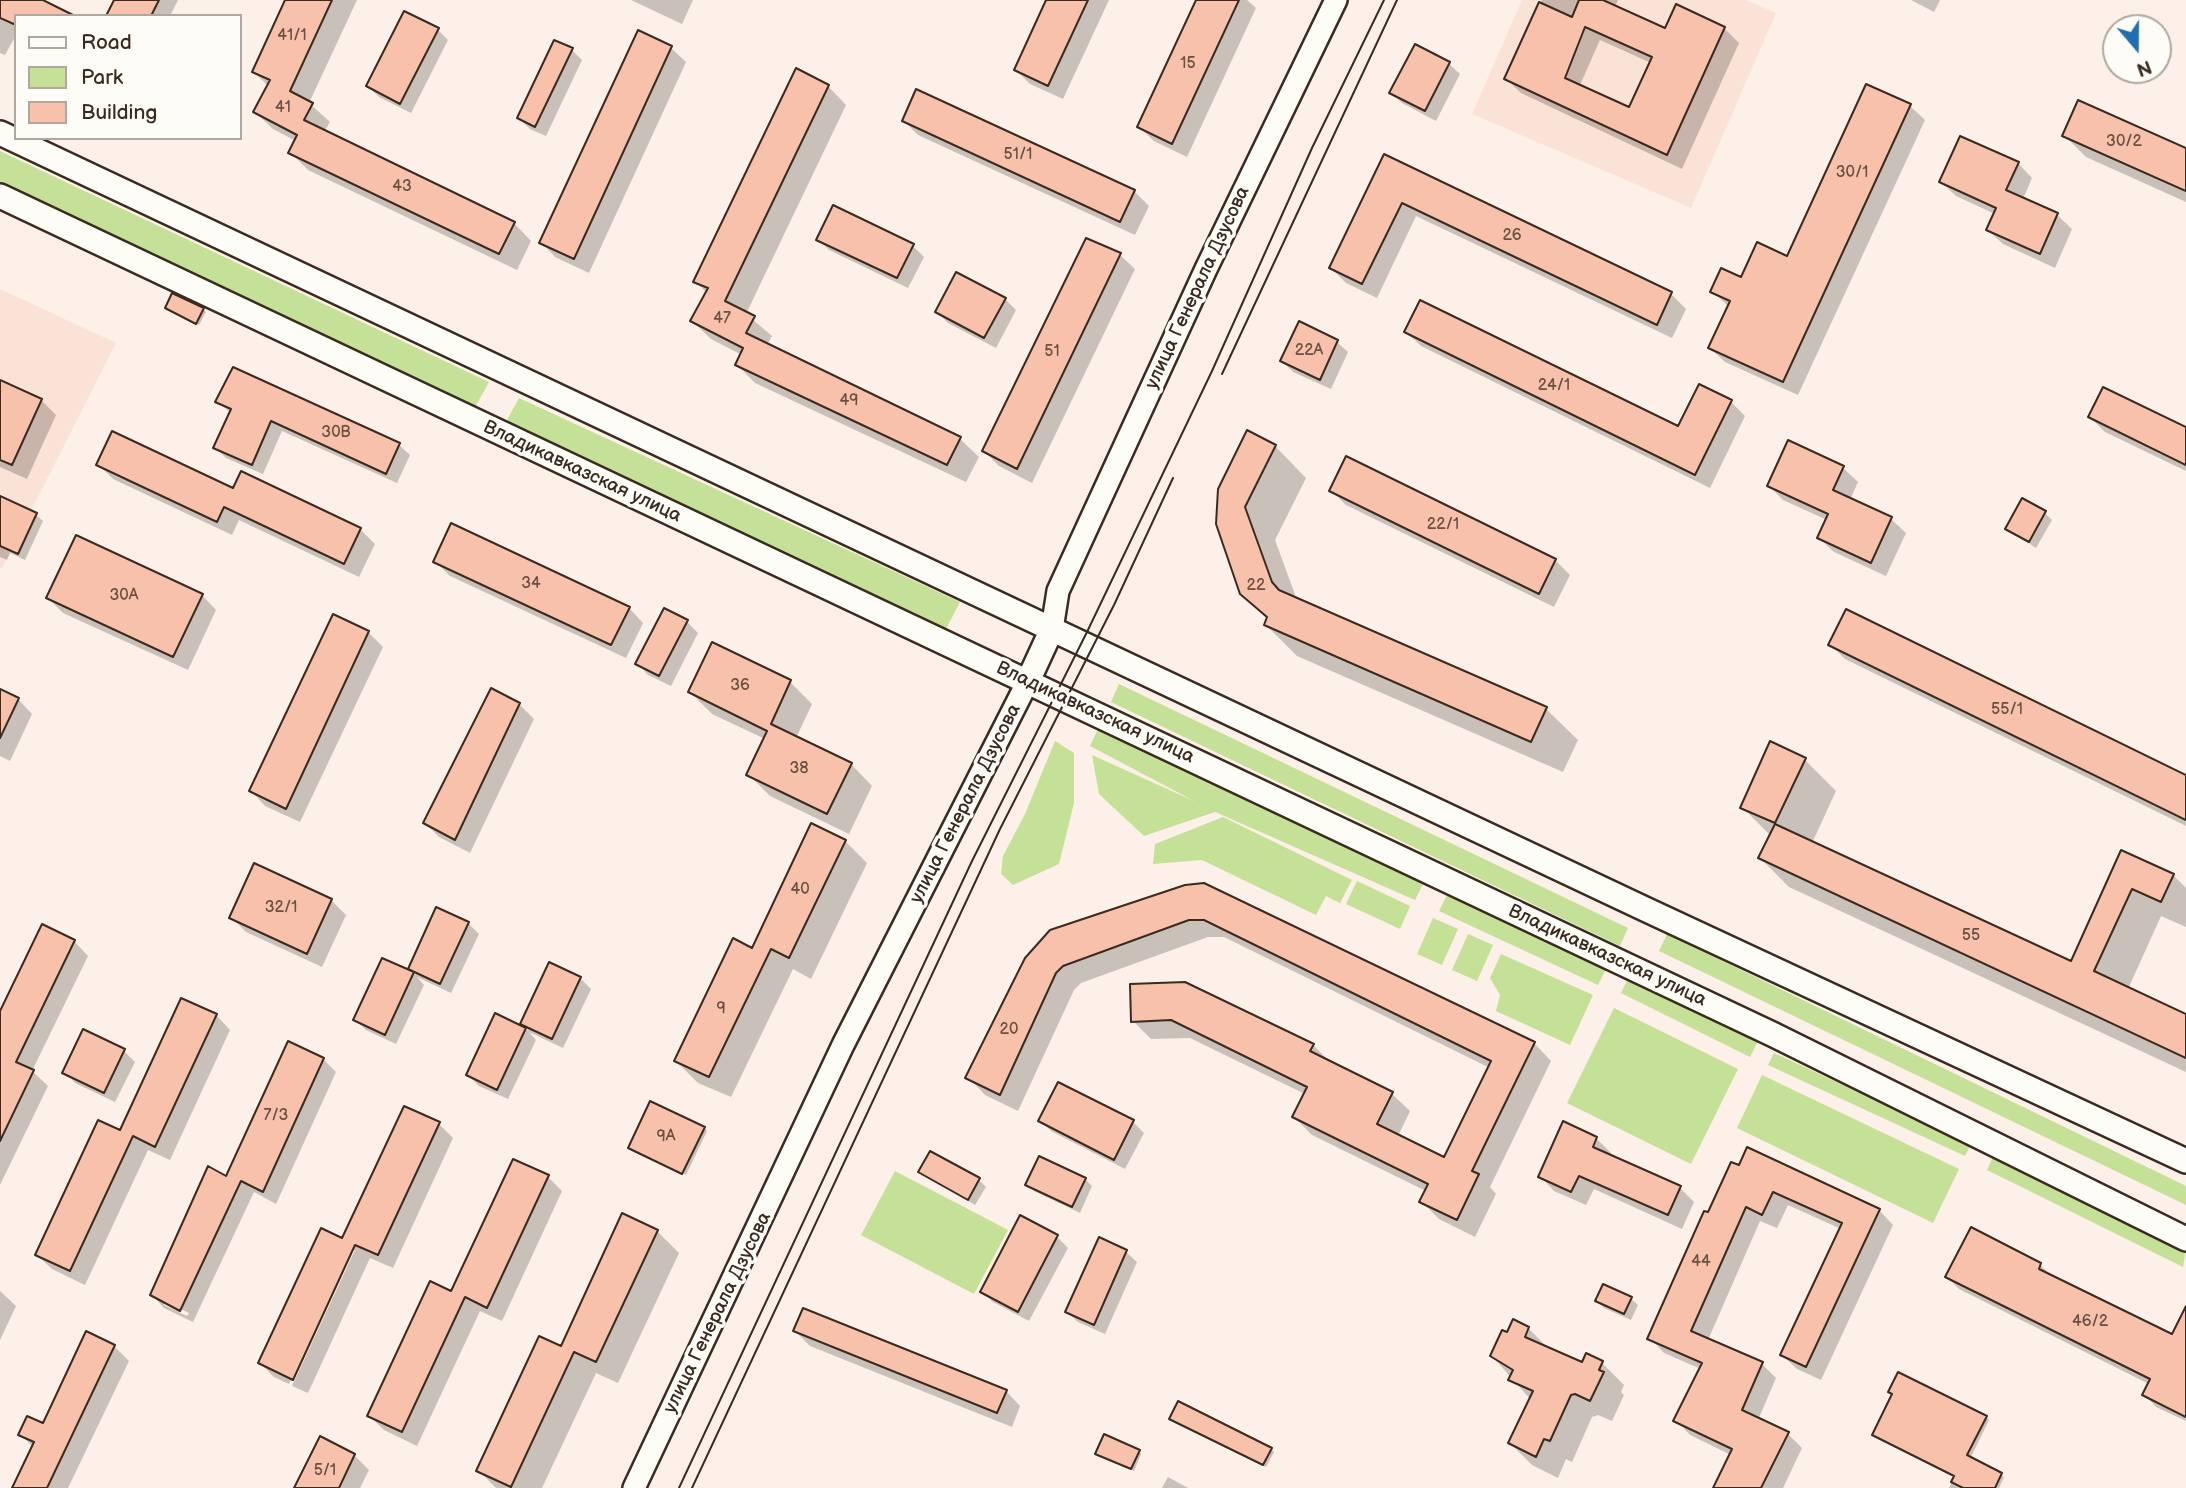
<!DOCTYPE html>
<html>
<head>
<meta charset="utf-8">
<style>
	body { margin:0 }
	#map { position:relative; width:2186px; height:1488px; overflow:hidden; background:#fcf0e8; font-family:"Balsamiq Sans",sans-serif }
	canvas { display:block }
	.legend { position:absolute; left:14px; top:14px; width:228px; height:126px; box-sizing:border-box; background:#fdfcf7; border:2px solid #afa8a0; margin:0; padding:9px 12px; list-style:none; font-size:21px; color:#3b2a1e }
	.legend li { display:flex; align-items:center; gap:14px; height:35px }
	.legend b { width:35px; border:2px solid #afa8a0 }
	.north { position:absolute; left:2102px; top:14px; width:70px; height:70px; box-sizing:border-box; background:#fdfcf7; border:2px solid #afa8a0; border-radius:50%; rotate:160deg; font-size:19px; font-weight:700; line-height:28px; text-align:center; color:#3b2a1e }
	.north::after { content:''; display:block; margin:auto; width:24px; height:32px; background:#1f6fb2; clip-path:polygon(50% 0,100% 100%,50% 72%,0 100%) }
</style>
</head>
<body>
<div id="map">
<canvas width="2186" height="1488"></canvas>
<ul class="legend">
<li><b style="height:9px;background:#fdfcf7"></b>Road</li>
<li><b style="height:19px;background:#c5e097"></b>Park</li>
<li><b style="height:19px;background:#f8c1ac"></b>Building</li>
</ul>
<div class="north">N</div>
</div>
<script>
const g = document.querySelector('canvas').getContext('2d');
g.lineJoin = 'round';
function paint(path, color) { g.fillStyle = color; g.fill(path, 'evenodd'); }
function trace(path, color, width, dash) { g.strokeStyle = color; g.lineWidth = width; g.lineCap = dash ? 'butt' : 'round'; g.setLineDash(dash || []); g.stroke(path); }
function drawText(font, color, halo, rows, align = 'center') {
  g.font = font + ' "Balsamiq Sans",sans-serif'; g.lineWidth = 7; g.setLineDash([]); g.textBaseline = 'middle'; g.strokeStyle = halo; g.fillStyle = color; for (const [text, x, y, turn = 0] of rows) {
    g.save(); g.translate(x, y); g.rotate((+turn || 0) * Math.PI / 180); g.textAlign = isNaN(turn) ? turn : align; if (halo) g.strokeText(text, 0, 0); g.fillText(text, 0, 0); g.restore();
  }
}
const built = new Path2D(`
	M1522 0H1746L1776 13 1691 208 1472 114Z
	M0 289 116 343 2 568 0 567Z`);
const green = new Path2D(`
	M0 151 489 382 474 409 0 183Z
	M519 398 960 602 946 629 506 422Z
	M1119 684 1628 928 1620 946 1111 702Z
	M1101 723 1426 878 1415 900 1215 812 1144 836 1099 794 1092 755 1196 802 1090 746Z
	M1055 741 1074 753V803L1059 864 1013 885 1001 874 1003 856 1025 814Z
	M1223 817 1352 880 1340 903 1326 896 1316 915 1202 860 1153 864 1155 844Z
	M1357 881 1410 906 1400 929 1346 904Z
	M1448 893 1607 967 1598 985 1439 911Z
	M1433 918 1458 929 1442 965 1417 954Z
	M1468 934 1493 945 1477 981 1452 970Z
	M1667 934 2186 1186V1205L1659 951Z
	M1501 954 1593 995 1570 1045 1496 1011 1500 995 1490 978Z
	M1629 977 1758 1041 1750 1057 1621 993Z
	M1614 1008 1738 1069 1691 1164 1567 1103Z
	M1774 1053 1971 1144 1965 1156 1768 1065Z
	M1762 1075 1959 1169 1933 1223 1737 1128Z
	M1995 1152 2186 1248 2183 1267 1987 1170Z
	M895 1171 1008 1230 974 1294 861 1235Z`);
const shadow = new Path2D(`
	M0 0H39L16 16V35L5 55 0 53Z
	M116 0H178L170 16H108Z
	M287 0H357L309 103 330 122 324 132 514 223 531 241 517 270 308 170 290 152 296 141 273 129 255 112 269 87 254 72Z
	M631 0H693L682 24Z
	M1048 0H1109L1063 99 1030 84 1016 70Z
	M1198 0H1247L1256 8 1187 157 1154 141 1139 127Z
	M1542 0H1618L1615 7 1666 30 1724 28 1739 43 1682 169 1521 93 1506 79ZM1600 40 1651 63 1630 109 1580 85Z
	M1911 0H1940L1934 12Z
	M438 30 448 40 411 113 379 97 368 86Z
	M671 48 686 62 589 273 555 257 541 242Z
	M572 50 582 60 546 136 530 129 519 118Z
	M1449 64 1460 74 1436 121 1402 103 1391 93Z
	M828 86 846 105 746 314 772 336 767 345 960 439 979 457 966 482 755 383 737 365 742 355 711 339 692 321 707 293 695 281Z
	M1910 106 1925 120 1798 395 1725 362 1710 348 1729 307 1712 291 1788 258Z
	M904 121 1134 191 1149 206 1135 235 918 135Z
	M2064 135 2186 150V202L2086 157Z
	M1385 157 1671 294 1686 309 1672 338 1416 216 1377 298 1346 283 1331 268Z
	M2018 163 2032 178 2023 199 2057 215 2072 229 2055 268 2003 244 1988 230 1995 214 1956 196 1941 182Z
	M818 239 913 246 924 257 908 288 829 250Z
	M1120 255 1135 269 1032 483 999 466 984 451Z
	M1005 299 1016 310 996 348 948 323 937 312Z
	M167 308 203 309 206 312 199 325Z
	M1300 324 1337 342 1348 352 1331 389 1293 372 1282 361Z
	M1406 332 1678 429 1731 402 1745 416 1710 488 1421 346Z
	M0 382 41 400 56 415 27 479 0 467Z
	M218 402 399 445 410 455 397 483 282 431 263 474 226 458 215 447 231 413Z
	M2090 417 2186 429V471L2105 432Z
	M1789 442 1843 468 1858 482 1850 500 1891 519 1906 533 1886 576 1834 552 1819 538 1827 520 1783 500 1769 486Z
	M1275 446 1306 478 1275 540 1297 600 1546 709 1578 740 1563 772 1297 656 1266 625 1268 620 1241 593 1218 524Z
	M1347 458 1555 560 1570 575 1554 607 1346 505 1331 490Z
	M98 464 233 491 360 529 375 544 359 577 239 520 232 535 113 479Z
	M0 498 36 515 43 521 25 560 10 553 7 560 0 557Z
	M2045 513 2052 520 2036 548 2007 529Z
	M435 561 629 608 643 623 626 658 450 576Z
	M202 595 216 610 188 670 63 613 48 598Z
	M687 622 698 633 671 686 648 675 638 664Z
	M368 632 383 647 300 822 265 806 251 791Z
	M1830 644 2186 777V826L1845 659Z
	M713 645 790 682 812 704 796 738 851 764 872 786 849 834 770 796 748 774 765 739 712 714 690 692Z
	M0 691 18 699 32 714 10 761 0 756Z
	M519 704 534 719 470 853 439 837 425 823Z
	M1805 760 1836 791 1812 843 2071 963 2122 852 2173 875 2186 888V927L2161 916 2128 989 2186 1016V1072L1789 887 1760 858 1771 836 1742 807Z
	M845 841 867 863 811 979 793 969 731 1097 698 1083 676 1061 753 950Z
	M1186 887 1534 1043 1551 1061 1490 1187 1496 1194 1475 1237 1439 1219 1421 1201 1426 1191 1312 1135 1294 1117 1305 1094 1190 1038 1151 1039 1133 1021 1131 986 1313 1045 1331 1063 1392 1094 1410 1111 1398 1136 1445 1160 1490 1068 1224 937H1208L1081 983 1074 990 1018 1111 985 1095 968 1077 1026 959Z
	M331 900 346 915 322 967 246 932 231 917Z
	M468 923 479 934 451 993 417 977 424 985 396 1044 366 1030 356 1020 383 960 416 975 410 968Z
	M74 941 88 956 32 1071 48 1086 0 1185V1015Z
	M580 978 591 989 563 1048 529 1032 536 1040 508 1099 479 1086 468 1075 496 1015 529 1031 522 1023Z
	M216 1015 230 1030 170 1160 148 1150 85 1285 52 1269 37 1255 120 1132Z
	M84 1032 124 1051 135 1062 115 1102 75 1083 65 1072Z
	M323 1059 336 1072 276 1204 254 1192 193 1322 164 1308 152 1295 227 1178ZM164 1301 189 1313 187 1316 164 1305Z
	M1059 1084 1133 1122 1144 1133 1125 1169 1051 1131 1040 1120Z
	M439 1124 453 1138 393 1268 370 1258 308 1393 292 1386 355 1250H351L289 1384 274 1377 260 1363 343 1241Z
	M704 1128 707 1131 686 1175 630 1148Z
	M1596 1138 1611 1153 1609 1156 1680 1188 1694 1202 1682 1229 1594 1189 1586 1205 1554 1191 1540 1176Z
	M1732 1164 1879 1210 1893 1225 1821 1380 1797 1369 1782 1355 1841 1229 1788 1205 1777 1228 1760 1221 1708 1340 1762 1364 1776 1378 1758 1420 1788 1434 1802 1448 1783 1488H1715L1731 1455 1690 1435 1676 1420 1701 1369 1664 1353 1650 1338Z
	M920 1172 979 1180 986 1187 975 1205Z
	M548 1177 562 1191 502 1321 480 1311 417 1446 384 1430 369 1416 452 1294Z
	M1085 1179 1092 1186 1080 1213 1034 1191 1028 1184Z
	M1021 1218 1057 1237 1068 1248 1029 1321 993 1302 982 1291Z
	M657 1231 679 1253 618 1383 596 1373 542 1488H496L478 1470 562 1348Z
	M1100 1240 1126 1252 1137 1262 1105 1334 1078 1322 1067 1312Z
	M2040 1265 2053 1277 2173 1337 2186 1318V1421L2156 1407 2144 1394 2149 1384 1959 1289 1947 1277Z
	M1604 1286 1631 1299 1638 1305 1631 1320 1604 1308 1597 1301Z
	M0 1291 16 1306 0 1340Z
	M1528 1328 1550 1350 1583 1365 1602 1363 1624 1385 1621 1392 1624 1395 1612 1421 1598 1415 1592 1417 1572 1462 1566 1459 1558 1478 1532 1465 1510 1443 1531 1400 1492 1356 1508 1334Z
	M795 1331 1006 1391 1020 1406 1012 1427 810 1346Z
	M114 1346 129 1361 68 1488H14L33 1447 20 1434 44 1425Z
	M1986 1417 1989 1420 1970 1459 2004 1477 1999 1488H1949L1955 1476 1874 1435Z
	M1174 1421 1271 1449 1274 1452 1266 1467Z
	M320 1439 354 1455 369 1470 360 1488H296Z
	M1139 1451 1141 1454 1134 1471 1097 1454Z
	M1168 1477 1188 1488H1162Z`);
const building = new Path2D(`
	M0 0H43L75 16H16V25L0 18Z
	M114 0H159L151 16H106Z
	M285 0H332L290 91 313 103 304 120 515 222 499 254 288 153 297 135 253 112 270 80 252 72Z
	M1046 0H1088L1048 86 1014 70Z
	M1196 0H1239L1172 144 1137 127Z
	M1579 0H1603L1665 28 1676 4 1725 27 1667 155 1504 79 1539 2 1572 17ZM1585 27 1652 57 1629 107 1565 78Z
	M404 11 439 28 400 104 366 86Z
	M638 30 672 46 574 259 539 243Z
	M554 40 573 48 535 127 517 118Z
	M1415 44 1450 62 1425 111 1389 93Z
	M796 68 829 85 725 301 755 316 746 333 961 437 947 465 735 365 743 348 690 321 708 288 693 282Z
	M1866 84 1911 104 1783 382 1708 348 1730 301 1710 292 1721 268 1741 277 1757 242 1787 256Z
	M916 89 1135 190 1120 222 902 121Z
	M2078 100 2186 148V191L2062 136Z
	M1960 136 2019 162 2006 190 2058 213 2040 254 1986 230 1996 208 1939 182Z
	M1384 154 1672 292 1657 325 1402 203 1362 284 1329 268Z
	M833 205 914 244 897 278 816 240Z
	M1086 238 1121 253 1017 469 982 451Z
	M956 272 1006 298 984 338 935 312Z
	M172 293 204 308 196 324 165 308Z
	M1420 300 1678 426 1699 384 1732 400 1695 475 1404 332Z
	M1299 321 1338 340 1320 380 1280 361Z
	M233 367 400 443 386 474 271 421 252 465 213 448 231 409 215 402Z
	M0 380 42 399 12 465 0 460Z
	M2103 387 2186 427V465L2088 417Z
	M1247 430 1276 445 1245 507 1272 582 1279 590 1547 707 1531 742 1264 625 1267 617 1240 594 1216 524 1218 489Z
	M112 431 233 488 241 471 361 528 344 564 224 507 217 522 96 465Z
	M1788 440 1844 466 1833 490 1892 517 1871 563 1817 538 1828 514 1767 486Z
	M1346 456 1556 559 1539 594 1329 491Z
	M0 496 37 513 18 554 0 546Z
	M2022 498 2046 511 2029 542 2005 529Z
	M451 523 630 607 611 645 433 562Z
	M76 535 203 594 173 657 46 598Z
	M664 608 688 620 659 676 635 664Z
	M1846 609 2186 775V820L1828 645Z
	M333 614 369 631 286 809 249 791Z
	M712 642 791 680 771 724 852 763 827 814 746 775 767 731 688 692Z
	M491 688 520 703 455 840 423 823Z
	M0 689 19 698 0 738Z
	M1770 741 1806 758 1775 823 1740 808Z
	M811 823 846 840 789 958 771 949 709 1077 674 1061 733 938 752 948Z
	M1775 824 2071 961 2121 850 2174 874 2161 902 2132 889 2094 971 2186 1014V1058L1758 858Z
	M254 863 332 899 307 954 229 918Z
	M1204 883 1535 1042 1472 1171 1479 1174 1457 1220 1419 1202 1428 1184 1292 1117 1307 1087 1171 1020 1131 1022 1130 984 1185 982 1314 1044 1310 1051 1393 1092 1377 1124 1444 1157 1491 1061 1204 920H1189L1063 966 1056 973 1000 1095 965 1078 1025 958 1050 930 1185 885Z
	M436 907 469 922 440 984 408 969Z
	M42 924 75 940 16 1062 34 1070 0 1141V1011Z
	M382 958 414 972 385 1035 353 1020Z
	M549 962 581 977 552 1039 520 1024Z
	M181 998 217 1014 155 1147 133 1136 70 1271 35 1255 98 1120 120 1130Z
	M495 1013 526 1028 497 1090 466 1075Z
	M83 1029 125 1049 104 1093 62 1073Z
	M288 1041 324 1058 263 1192 241 1181 180 1311 150 1295 208 1166 226 1176Z
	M1058 1082 1134 1120 1114 1160 1038 1121Z
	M650 1101 705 1127 682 1174 628 1148Z
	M404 1106 440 1122 378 1255 355 1245 293 1380 258 1363 321 1228 342 1238Z
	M1563 1121 1597 1137 1593 1147 1681 1186 1668 1215 1579 1176 1571 1192 1538 1177Z
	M1747 1147 1880 1209 1806 1367 1780 1355 1842 1223 1773 1192 1762 1215 1746 1207 1691 1331 1763 1362 1742 1410 1789 1432 1761 1488H1713L1732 1449 1673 1421 1702 1363 1647 1339 1704 1211 1708 1212 1731 1162 1739 1165Z
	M930 1151 980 1178 968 1200 918 1172Z
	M1039 1156 1086 1178 1072 1207 1025 1185Z
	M513 1159 549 1175 487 1308 465 1297 402 1432 367 1416 430 1281 451 1291Z
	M622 1213 658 1230 596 1362 574 1352 511 1487 476 1471 539 1336 561 1346Z
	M1020 1215 1058 1235 1018 1312 980 1292Z
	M1971 1227 2041 1263 2039 1269 2172 1334 2186 1306V1417L2142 1395 2150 1379 1945 1277Z
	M1099 1237 1127 1250 1094 1325 1065 1312Z
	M1603 1284 1632 1297 1624 1314 1595 1301Z
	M803 1308 1007 1390 997 1413 793 1331Z
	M1513 1319 1529 1327 1525 1337 1582 1362 1586 1353 1603 1361 1599 1370 1604 1372 1590 1401 1575 1394 1571 1395 1550 1441 1544 1439 1536 1457 1508 1443 1533 1391 1508 1380 1513 1370 1490 1356 1502 1330 1507 1332Z
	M86 1331 115 1345 47 1488H12L34 1442 18 1435 27 1416 43 1423Z
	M1898 1372 1987 1416 1967 1455 2002 1473 1995 1488H1963L1951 1482 1954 1476 1872 1435 1892 1394 1888 1392Z
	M1178 1401 1272 1448 1263 1465 1169 1419Z
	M1104 1434 1140 1450 1131 1469 1095 1454Z
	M320 1436 355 1454 339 1488H294Z`);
const tertiary = new Path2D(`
	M1052 629 1058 591 1206 269 1336 0
	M634 1488 843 1045 1028 681`);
const secondary = new Path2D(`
	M0 133 1647 910 2186 1161
	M0 196 1772 1034 2186 1239
	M1028 681 1052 629`);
const tram = new Path2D(`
	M1222 374 1397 0
	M679 1488 972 861 1087 632 1212 371 1312 148 1384 0
	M692 1488 1000 829 1114 605 1173 478`);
const numberNames = [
	["41/1",292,36],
	["15",1188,64],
	["41",283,108],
	["30/2",2124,142],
	["51/1",1018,155],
	["30/1",1852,173],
	["43",402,187],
	["26",1512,236],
	["47",722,319],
	["22А",1309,351],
	["51",1052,352],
	["24/1",1554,386],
	["49",849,401],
	["30В",336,433],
	["22/1",1443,525],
	["34",531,584],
	["22",1256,586],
	["30А",124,596],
	["36",740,686],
	["55/1",2007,710],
	["38",799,769],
	["40",800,890],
	["32/1",281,908],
	["55",1971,936],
	["9",721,1009],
	["20",1009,1030],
	["7/3",276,1116],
	["9А",666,1137],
	["44",1701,1262],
	["46/2",2090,1322],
	["5/1",325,1471]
];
const streetNames = [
	["улица Генерала Дзусова",1198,288,-65],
	["Владикавказская улица",582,472,25],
	["Владикавказская улица",1095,713,25],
	["улица Генерала Дзусова",966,804,-63],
	["Владикавказская улица",1607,956,25],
	["улица Генерала Дзусова",718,1313,-64]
];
paint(built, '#fbe2d6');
paint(green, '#c5e097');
paint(shadow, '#0003');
paint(building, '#f8c1ac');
trace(building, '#3b2a1e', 2);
trace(tertiary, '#3b2a1e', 26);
trace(secondary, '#3b2a1e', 28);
trace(tertiary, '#fdfcf7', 21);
trace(secondary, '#fdfcf7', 23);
trace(tram, '#3b2a1e', 2);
drawText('16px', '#6a5042', null, numberNames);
drawText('19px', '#3b2a1e', '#fdfcf7', streetNames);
</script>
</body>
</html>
